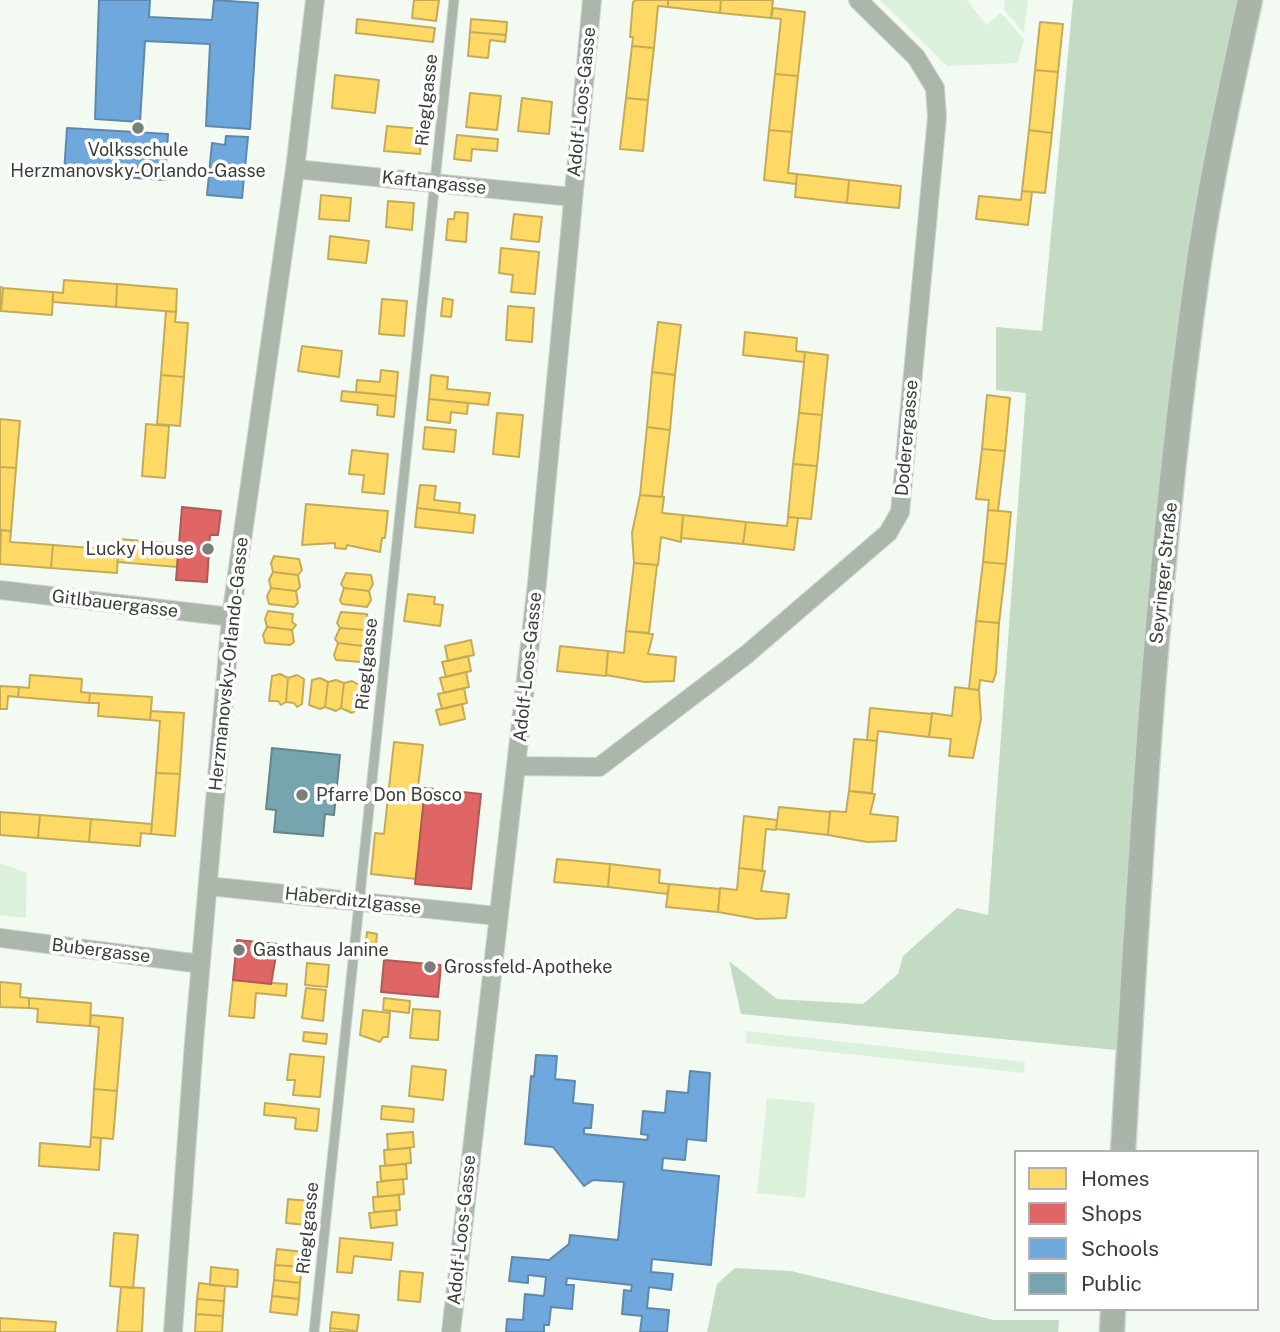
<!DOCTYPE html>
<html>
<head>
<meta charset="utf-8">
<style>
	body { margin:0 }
	#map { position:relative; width:1280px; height:1332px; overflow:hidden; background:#f2faf2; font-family:"Public Sans",sans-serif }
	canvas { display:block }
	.legend { position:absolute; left:1014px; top:1150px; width:245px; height:161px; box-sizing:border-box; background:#fff; border:2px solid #b0b2af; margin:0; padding:9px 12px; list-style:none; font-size:21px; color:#393f38 }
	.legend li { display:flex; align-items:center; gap:14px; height:35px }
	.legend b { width:35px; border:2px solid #b0b2af }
</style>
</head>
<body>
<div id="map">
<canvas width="1280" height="1332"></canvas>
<ul class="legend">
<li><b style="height:19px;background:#ffd966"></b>Homes</li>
<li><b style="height:19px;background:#e06666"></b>Shops</li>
<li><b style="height:19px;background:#6fa8dc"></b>Schools</li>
<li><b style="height:19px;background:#76a5af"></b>Public</li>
</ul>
</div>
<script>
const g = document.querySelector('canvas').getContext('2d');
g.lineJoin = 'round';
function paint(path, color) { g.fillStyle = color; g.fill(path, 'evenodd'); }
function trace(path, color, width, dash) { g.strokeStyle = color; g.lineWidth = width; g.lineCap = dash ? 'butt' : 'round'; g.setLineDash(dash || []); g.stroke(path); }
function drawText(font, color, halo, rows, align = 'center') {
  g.font = font + ' "Public Sans",sans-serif'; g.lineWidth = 7; g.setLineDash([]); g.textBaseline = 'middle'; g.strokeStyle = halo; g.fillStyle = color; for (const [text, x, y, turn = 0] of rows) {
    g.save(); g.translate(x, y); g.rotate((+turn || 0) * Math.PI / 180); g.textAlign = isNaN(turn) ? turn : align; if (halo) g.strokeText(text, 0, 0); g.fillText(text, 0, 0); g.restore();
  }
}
const green = new Path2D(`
	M880 0H967L986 25 1001 13 1024 39 1018 63 947 66Z
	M1005 0H1028L1024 33 1004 10Z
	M0 863 27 873 26 918 0 915Z
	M747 1031 1025 1062 1024 1073 745 1043Z
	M767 1098 815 1103 805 1198 757 1193Z`);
const forest = new Path2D(`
	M1073 0H1238C1159 344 1140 698 1116 1050L741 1014 729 961 777 999 863 1004 898 974 903 956 957 908 988 915 1026 393 996 390V327L1042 331Z
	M735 1268 791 1271 994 1320H1059L1058 1332H707L717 1284Z`);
const homes = new Path2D(`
	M414 0H439L436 21 412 18Z
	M636 0H668V7L658 6 654 48 632 46 633 37H630L633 2Z
	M668 0H721L720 13 668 7Z
	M721 0H773L771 18 720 13Z
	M773 8 805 12 798 76 775 74 781 19 771 18Z
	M357 19 435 28 433 42 356 33Z
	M471 19 507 22 506 35 470 32Z
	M1040 22 1063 24 1058 72 1035 70Z
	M470 32 506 35 505 42 490 40 488 58 468 56Z
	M632 46 654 48 648 100 626 98Z
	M1035 70 1058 72 1052 133 1029 130Z
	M775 74 798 76 792 132 769 130Z
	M335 75 379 80 375 113 332 108Z
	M470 93 501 96 497 130 466 127Z
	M522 98 552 102 549 134 518 131Z
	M626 98 648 100 643 151 620 149Z
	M387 126 422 129 420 154 384 151Z
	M769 130 792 132 788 173 797 174 796 184 764 180Z
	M1029 130 1052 133 1045 193 1022 191Z
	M457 135 498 139 497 151 472 149 471 161 454 159Z
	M797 174 849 180 847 203 795 197Z
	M849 180 901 186 899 208 847 203Z
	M1022 191 1032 192 1028 225 976 219 979 196 1021 200Z
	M321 195 351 198 349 221 319 219Z
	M388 201 414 203 412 230 386 227Z
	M455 212 468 213 466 242 446 240 448 219H454Z
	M514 214 542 217 539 242 511 239Z
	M330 236 369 241 366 263 328 259Z
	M501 248 539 252 535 294 511 292 513 275 499 273Z
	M64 280 117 284 116 307 53 302V292L63 293Z
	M117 284 177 289 176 312 116 307Z
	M0 287 3 288 1 311H0Z
	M3 288 53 292 52 315 1 311Z
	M443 298 453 300 451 317 441 316Z
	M382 299 407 301 404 336 379 334Z
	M508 306 534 308 532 342 506 340Z
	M166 311 176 312 175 322 188 323 184 377 161 375Z
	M658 322 681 325 675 375 652 372Z
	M745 332 797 338 796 351 805 352 804 362 743 355Z
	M302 346 342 351 339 377 298 371Z
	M805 352 828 355 822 415 799 413Z
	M381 370 398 372 396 396 356 392 357 380 380 382Z
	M652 372 675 375 670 430 647 427Z
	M161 375 184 377 180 426 157 424Z
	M431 375 448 377 447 389 490 393 488 405 429 399Z
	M342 391 396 396 394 417 377 415 378 405 341 401Z
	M987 395 1010 398 1005 451 982 449Z
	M429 399 468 403 467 414 451 412 450 423 427 420Z
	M497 413 523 415 519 457 493 454Z
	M799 413 822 415 817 466 793 464Z
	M0 419 20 421 16 468 0 467Z
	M146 424 169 426 165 478 142 476Z
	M425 427 456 430 454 452 423 449Z
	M647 427 670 430 662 497 640 495Z
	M982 449 1005 451 998 511 988 510 989 500 976 499Z
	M352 450 388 454 384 494 362 492 364 475 349 474Z
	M793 464 817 466 811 519 788 517Z
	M0 467 16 468 11 531 0 530Z
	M420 485 436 486 434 500 460 503 459 513 417 508Z
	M640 495 664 497 662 513 683 515 681 542 661 537 658 565 634 563 632 533Z
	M306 504 388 511 385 538H382L380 552 347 545 346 549 335 548V543L302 545Z
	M417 508 475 515 473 533 415 527Z
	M988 510 1011 512 1006 564 983 562Z
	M683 515 746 522 743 544 681 538Z
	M788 517 798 518 794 550 743 544 746 522 787 526Z
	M1 530 11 531 10 542 53 545 51 568 0 564Z
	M119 539 179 544 177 567 118 562Z
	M53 545 118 550 117 573 51 568Z
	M274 556 299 559 302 570 298 575 273 572 271 563Z
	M983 562 1006 564 999 623 976 621Z
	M634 563 657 565 649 633 626 631Z
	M273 572 298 575 300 587 296 591 271 588 269 580Z
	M346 573 371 575 373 584 369 591 344 588 341 584Z
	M271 588 296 591 298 603 294 607 269 604 267 596Z
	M344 588 369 591 371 600 367 607 342 604 340 600Z
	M408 594 435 597 434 604 443 605 440 626 404 621Z
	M268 611 293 614 292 622 296 625 292 630 267 627 265 619Z
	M341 612 367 614 368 622 365 630 340 628 337 623Z
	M976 621 999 623 996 673 993 682 980 680 979 690 969 689Z
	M267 627 292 630 294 642 290 645 265 643 263 635Z
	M340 628 365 630 367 639 363 646 338 643 335 639Z
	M626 631 653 634 648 654 676 657 674 681 645 682 606 675 608 651 624 653Z
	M471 640 474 655 448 661 445 646Z
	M338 643 363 646 365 655 361 662 336 660 334 655Z
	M560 646 608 651 606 676 557 671Z
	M468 656 471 671 446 677 442 662Z
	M466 672 469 687 444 693 440 678Z
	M280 674 288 678 286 702 281 705 278 701H269L272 676Z
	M30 675 82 679 81 692 90 693 89 703 18 697 19 687 29 688Z
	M297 675 304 679 302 704 297 707 294 703 286 702 288 678Z
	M320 678 328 682 325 707 320 709 309 705 312 680Z
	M336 680 344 683 341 708 336 711 325 707 328 682Z
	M352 681 359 685 357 710 352 713 341 708 344 683Z
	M0 686 19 687 18 697 8 696 7 709H0Z
	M955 687 979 690 981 719 973 758 949 756 951 739 929 737 932 713 952 716Z
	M464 688 467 703 442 709 438 694Z
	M90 693 152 697 150 720 98 716 99 703H89Z
	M462 704 465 719 440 725 436 710Z
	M870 708 932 714 929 737 878 731 877 741 867 740Z
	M151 711 184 713 180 774 156 773 160 721 150 720Z
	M854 739 877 741 872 793 849 791Z
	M394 742 423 745 418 787 425 788 416 879 371 874 375 833 384 834Z
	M156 773 180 774 175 836 151 834Z
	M849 791 875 794 870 814 898 817 896 841 867 842 828 835 830 811 846 812Z
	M779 807 830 812 828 835 776 829Z
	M0 812 40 815 38 838 0 835Z
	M40 815 91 819 89 842 38 838Z
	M744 816 777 820 776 830 766 829 762 871 739 868Z
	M91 819 152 824 151 834 141 833 140 846 89 842Z
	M557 859 610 864 608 887 554 882Z
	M610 864 660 870 659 883 669 884 668 894 608 887Z
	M739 868 765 871 761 891 789 894 786 918 757 919 718 912 720 888 737 890Z
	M669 884 720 889 718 912 666 907Z
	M367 932 377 934 376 943 366 942Z
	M307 963 329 965 327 987 305 985Z
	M233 980 287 984 286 996 256 993 254 1018 229 1016Z
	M0 982 21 984 20 997 29 998V1008L0 1007Z
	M306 988 326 990 323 1021 302 1018Z
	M29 998 91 1003 90 1026 37 1022 38 1009 29 1008Z
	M384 998 410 1001 409 1013 383 1010Z
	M413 1009 440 1011 438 1040 410 1038Z
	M363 1010 390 1013 388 1037H383L380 1042 360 1035Z
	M91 1015 123 1018 117 1091 94 1089 99 1027 90 1026Z
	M304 1032 327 1034 326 1044 303 1041Z
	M290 1054 324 1057 320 1097 293 1095 295 1080H287Z
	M412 1066 446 1070 443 1100 409 1096Z
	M94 1089 117 1091 113 1139 91 1137Z
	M265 1103 319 1109 317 1131 295 1129 296 1118 264 1115Z
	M382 1106 414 1109 413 1122 381 1119Z
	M413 1132 414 1147 388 1150 387 1134Z
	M91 1137 101 1138 99 1170 39 1166 40 1143 90 1147Z
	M410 1148 411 1163 385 1166 384 1150Z
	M406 1164 407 1179 381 1181 380 1166Z
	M403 1179 404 1194 378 1197 377 1182Z
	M399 1195 400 1210 374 1212 373 1197Z
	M288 1199 310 1201 307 1225 286 1223Z
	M396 1210 397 1225 371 1228 369 1213Z
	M114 1233 138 1235 133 1288 110 1286Z
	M340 1238 393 1243 391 1260 354 1256 352 1273 337 1272Z
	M277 1249 304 1252 302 1267 275 1265Z
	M275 1265 302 1267 300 1283 274 1280Z
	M211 1267 238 1270 237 1287 210 1285Z
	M400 1271 423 1273 420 1302 398 1300Z
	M274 1280 300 1283 299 1299 272 1296Z
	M199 1283 225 1286 224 1301 197 1299Z
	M121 1287 144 1288 142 1332H117Z
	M272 1296 299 1299 297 1315 270 1312Z
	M197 1299 224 1301 223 1316 196 1314Z
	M332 1312 359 1315 357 1331 330 1328Z
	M196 1314 223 1316 222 1332H195Z
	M0 1318 56 1322 55 1332H0Z
	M330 1328 357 1331V1332H330Z`);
const shops = new Path2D(`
	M182 507 221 511 218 535H210L207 582 176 580Z
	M425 788 481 794 471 889 415 884Z
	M237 940 278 944 271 984 233 980Z
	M384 960 441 965 438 997 381 992Z`);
const schools = new Path2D(`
	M99 0H150L149 17 212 20 214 0 258 3 250 129 206 126 210 44 145 41 140 122 95 119Z
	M67 128 168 134 165 180 64 173Z
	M226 136 248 137 242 198 207 195 212 143 225 145Z
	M536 1055 557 1056 555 1079 575 1081 573 1103 593 1105 591 1128H584V1134L647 1140 648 1135 641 1134 643 1111 665 1113 667 1091 688 1093 690 1071 710 1073 706 1141 687 1139 685 1160 663 1158 662 1170 719 1176 711 1265 652 1259 651 1272 673 1274 671 1290 649 1287 647 1308 669 1310 667 1332H640L642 1316 622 1314 624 1290 631 1291 632 1285 567 1278 566 1285H574L572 1309 551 1307 549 1325H544V1332H506L507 1319 523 1320 525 1294 544 1296 546 1277 528 1275V1283L509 1281 512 1257 549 1260 569 1244 570 1235 618 1240 624 1182 593 1180 584 1186 553 1147 525 1144 531 1076 534 1077Z`);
const public = new Path2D(`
	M272 748 340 755 334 815 325 814 323 836 274 832 276 810 266 809Z`);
const service = new Path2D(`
	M314 1332 454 0`);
const minor = new Path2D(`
	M295 169 572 197
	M0 590 231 617
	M517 766 599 767 746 655 888 533 900 512 937 117 935 88 916 57 858 0
	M208 886 497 916
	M0 938 201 964
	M173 1332 194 1042 231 617 295 169 315 0
	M451 1332 537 583 592 0`);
const secondary = new Path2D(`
	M1123 1152C1140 859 1156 565 1197 275 1210 183 1230 91 1250 0
	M1112 1332 1113 1309`);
const markers = [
	[138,128,7,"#7a8079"],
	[208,549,7,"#7a8079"],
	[302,795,7,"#7a8079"],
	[239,950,7,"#7a8079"],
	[430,967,7,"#7a8079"]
];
const streetNames = [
	["Rieglgasse",427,100,-84],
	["Adolf-Loos-Gasse",582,102,-84],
	["Kaftangasse",434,183,6],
	["Doderergasse",907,438,-85],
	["Seyringer Straße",1164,573,-84],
	["Gitlbauergasse",115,604,7],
	["Herzmanovsky-Orlando-Gasse",229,664,-84],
	["Rieglgasse",367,664,-84],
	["Adolf-Loos-Gasse",528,667,-84],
	["Haberditzlgasse",353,901,6],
	["Bubergasse",101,951,7],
	["Rieglgasse",308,1228,-84],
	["Adolf-Loos-Gasse",462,1230,-84]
];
const poiNames = [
	["Volksschule",138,150,"center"],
	["Herzmanovsky-Orlando-Gasse",138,171,"center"],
	["Lucky House",194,549,"right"],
	["Pfarre Don Bosco",316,795],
	["Gasthaus Janine",253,950],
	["Grossfeld-Apotheke",444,967]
];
paint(green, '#dcf1db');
paint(forest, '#c4dbc3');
paint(homes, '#ffd966');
trace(homes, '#c4ab58', 2);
paint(shops, '#e06666');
trace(shops, '#ae5a58', 2);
paint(schools, '#6fa8dc');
trace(schools, '#5f88ab', 2);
paint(public, '#76a5af');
trace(public, '#64868b', 2);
trace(service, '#ced4ce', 11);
trace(minor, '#ced4ce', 20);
trace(secondary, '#ced4ce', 27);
trace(service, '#acb7ac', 9);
trace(minor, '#acb7ac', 18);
trace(secondary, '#aab5aa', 24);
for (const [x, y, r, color] of markers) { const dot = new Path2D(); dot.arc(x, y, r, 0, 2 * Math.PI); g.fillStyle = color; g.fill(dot); trace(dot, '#fff', 2.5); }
drawText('18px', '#393f38', '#fff', streetNames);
drawText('18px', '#393f38', '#fff', poiNames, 'left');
</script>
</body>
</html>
